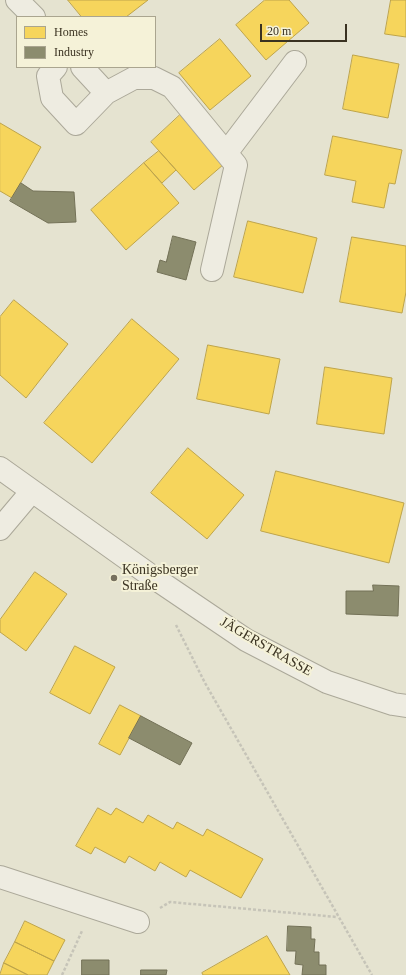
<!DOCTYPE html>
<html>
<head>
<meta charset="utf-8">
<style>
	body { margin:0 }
	#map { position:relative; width:406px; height:975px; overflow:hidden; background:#e5e3d0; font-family:Georgia,serif }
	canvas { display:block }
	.legend { position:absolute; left:16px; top:16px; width:140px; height:52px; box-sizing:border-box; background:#f5f2d8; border:1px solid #aaa58f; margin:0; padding:5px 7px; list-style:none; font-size:12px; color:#3a3221 }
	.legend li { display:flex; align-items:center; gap:8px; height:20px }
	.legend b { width:20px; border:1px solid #aaa58f }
	.scale { position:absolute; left:260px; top:24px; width:87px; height:18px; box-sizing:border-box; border:2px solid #3a3221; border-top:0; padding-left:5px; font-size:12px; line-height:14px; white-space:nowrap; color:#3a3221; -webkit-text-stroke:3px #f5f2d8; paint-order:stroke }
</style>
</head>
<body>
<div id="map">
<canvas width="406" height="975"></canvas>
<ul class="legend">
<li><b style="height:11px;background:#f6d55c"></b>Homes</li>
<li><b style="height:11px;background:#8c8c6e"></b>Industry</li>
</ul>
<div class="scale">20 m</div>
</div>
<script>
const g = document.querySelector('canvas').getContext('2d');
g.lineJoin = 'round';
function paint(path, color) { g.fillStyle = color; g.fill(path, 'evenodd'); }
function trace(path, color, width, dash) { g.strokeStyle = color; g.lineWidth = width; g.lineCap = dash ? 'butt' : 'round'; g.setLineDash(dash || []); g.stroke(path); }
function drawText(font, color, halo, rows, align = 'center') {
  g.font = font + ' Georgia,serif'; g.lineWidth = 4; g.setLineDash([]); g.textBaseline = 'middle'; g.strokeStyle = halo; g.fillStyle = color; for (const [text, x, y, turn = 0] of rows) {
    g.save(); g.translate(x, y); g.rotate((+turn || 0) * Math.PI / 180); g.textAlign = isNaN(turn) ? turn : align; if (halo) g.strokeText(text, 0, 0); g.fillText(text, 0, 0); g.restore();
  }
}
const homes = new Path2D(`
	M68 0H148L126 17H82Z
	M265 0H289L309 23 266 60 236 25Z
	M391 0H406V37L385 34Z
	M220 39 251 76 210 110 179 73Z
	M353 55 399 64 388 118 343 109Z
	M180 115 224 164 194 190 151 142Z
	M0 123 41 147 12 198 0 191Z
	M333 136 402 150 395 184 389 183 384 208 352 202 356 181 325 175Z
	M159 151 176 170 162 183 144 163Z
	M144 163 179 203 126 250 91 210Z
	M248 221 317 238 303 293 234 277Z
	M352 237 406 246V292L402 313 340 302Z
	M14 300 68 344 26 398 0 375V317Z
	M132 319 179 359 92 463 44 423Z
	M208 345 280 359 269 414 197 399Z
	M325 367 392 378 384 434 317 424Z
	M188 448 244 495 207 539 151 493Z
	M276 471 404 503 389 563 261 531Z
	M35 572 67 594 26 651 0 632V620Z
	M75 646 115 667 90 714 50 693Z
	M120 705 141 716 120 755 99 744Z
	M98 808 111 815 116 808 143 823 148 815 173 829 177 822 203 836 207 829 263 859 241 898 190 870 186 877 160 862 155 871 129 856 125 863 95 847 91 854 76 846Z
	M25 921 65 940 54 961 15 942Z
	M267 936 290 975H203L202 973Z
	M15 942 54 961 47 975H28L4 963Z
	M4 963 28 975H0Z`);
const industry = new Path2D(`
	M21 183 33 191 74 192 76 222 48 223 10 201Z
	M173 236 196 242 186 280 157 272 160 260 166 262Z
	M373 585 399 586 398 616 346 614V591H373Z
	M141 716 192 743 180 765 129 738Z
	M288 926 311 927V939H315L314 952H319V965H326V975H302L303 965 295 964 296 951H287Z
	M82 960H109V975H82Z
	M141 970H167L166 975H141Z`);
const path = new Path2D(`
	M176 625 205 683 372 975
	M160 908 170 902 337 917
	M62 975 82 931`);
const minor = new Path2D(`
	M17 0 34 17
	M56 67 48 76 52 98 76 124 106 93 82 67
	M106 93 134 78H154L172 87 236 165 212 270
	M227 152 295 62
	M0 468 150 575 246 640 327 682 393 704 406 706
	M0 529 32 491
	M0 877 138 922`);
const markers = [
	[114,578,4,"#76705e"]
];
const poiNames = [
	["Königsberger",122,570],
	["Straße",122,586]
];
const streetNames = [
	["JÄGERSTRASSE",266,647,30]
];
paint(homes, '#f6d55c');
trace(homes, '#bea44a', 1);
paint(industry, '#8c8c6e');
trace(industry, '#737157', 1);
trace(minor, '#aba899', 24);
trace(path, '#c6c4b8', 2.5, [3, 2]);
trace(minor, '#eeece1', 22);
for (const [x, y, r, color] of markers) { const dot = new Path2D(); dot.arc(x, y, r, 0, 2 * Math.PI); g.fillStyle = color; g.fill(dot); trace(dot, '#f5f2d8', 1.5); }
drawText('14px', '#3a3221', '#f5f2d8', poiNames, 'left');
drawText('14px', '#3a3221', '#f5f2d8', streetNames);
</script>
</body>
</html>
